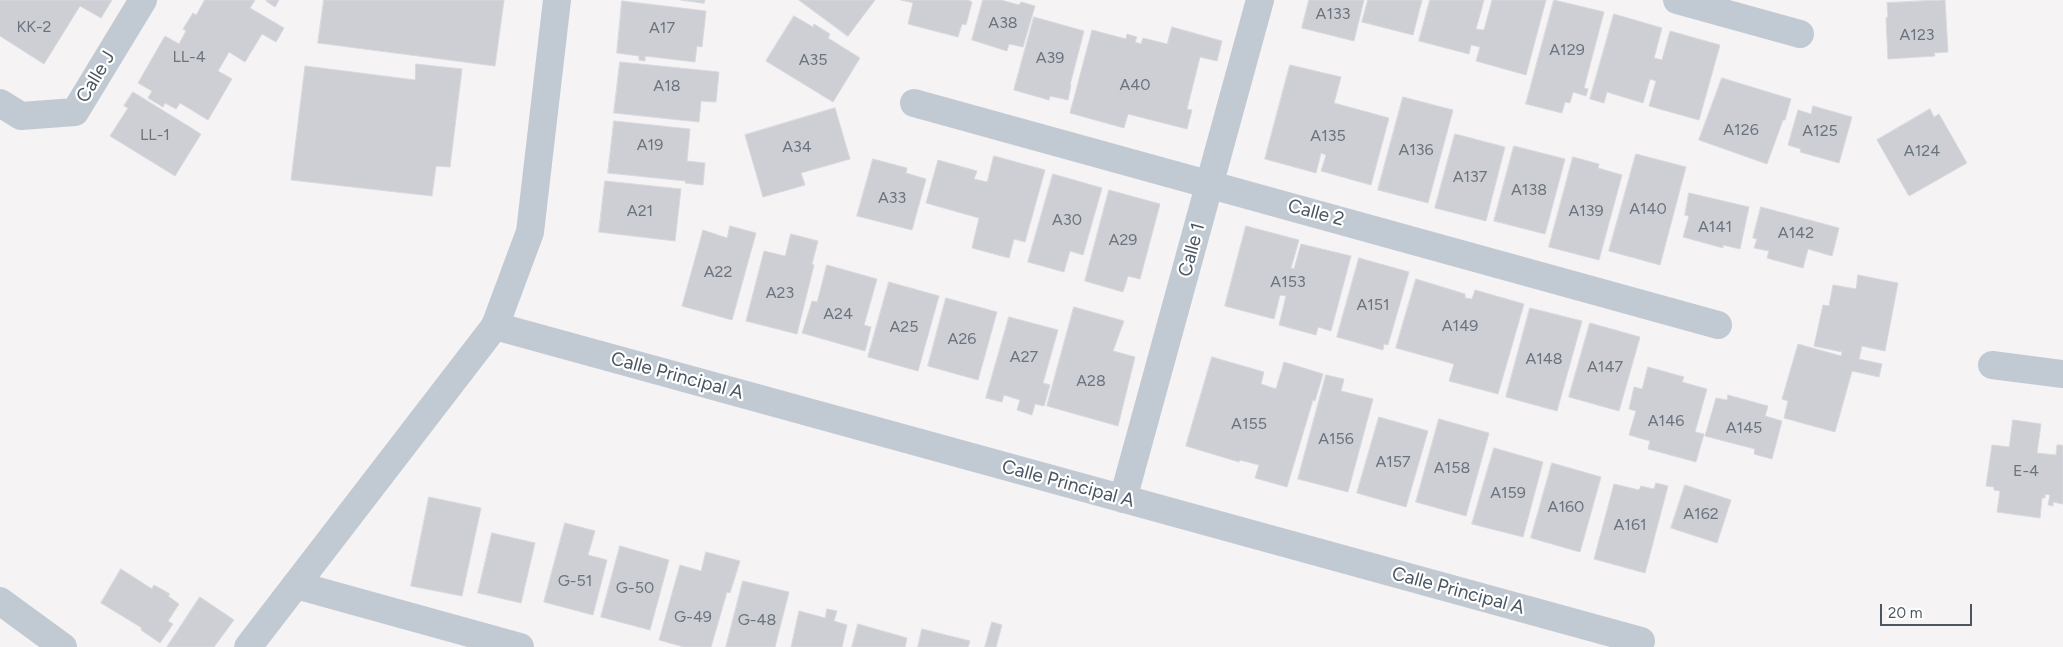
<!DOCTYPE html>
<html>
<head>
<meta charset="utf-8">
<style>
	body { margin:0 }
	#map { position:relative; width:2063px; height:647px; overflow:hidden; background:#f5f3f3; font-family:Figtree,sans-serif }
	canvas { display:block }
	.scale { position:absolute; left:1880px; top:604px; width:92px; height:22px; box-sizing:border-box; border:2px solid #4a5661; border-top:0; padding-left:6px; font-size:15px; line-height:18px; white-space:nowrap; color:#4a5661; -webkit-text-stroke:4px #fff; paint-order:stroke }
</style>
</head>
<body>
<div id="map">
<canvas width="2063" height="647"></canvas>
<div class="scale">20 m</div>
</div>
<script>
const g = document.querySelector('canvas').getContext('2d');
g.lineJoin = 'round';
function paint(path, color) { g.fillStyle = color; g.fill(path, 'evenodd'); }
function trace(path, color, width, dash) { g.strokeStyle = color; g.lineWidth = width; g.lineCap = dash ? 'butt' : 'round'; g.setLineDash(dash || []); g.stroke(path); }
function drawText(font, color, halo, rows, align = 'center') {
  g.font = font + ' Figtree,sans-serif'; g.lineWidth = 4.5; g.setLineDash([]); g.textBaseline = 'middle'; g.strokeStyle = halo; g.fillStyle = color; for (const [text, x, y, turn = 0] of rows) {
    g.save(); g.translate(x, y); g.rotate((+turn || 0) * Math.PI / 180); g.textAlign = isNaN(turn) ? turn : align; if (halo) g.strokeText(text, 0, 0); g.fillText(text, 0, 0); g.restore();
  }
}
const building = new Path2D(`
	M0 0H112L101 18 80 6 44 64 0 36Z
	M205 0H255L250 8 284 28 276 42 262 34 245 62 229 52 218 71 232 79 208 120 180 103 176 109 165 103 163 107 148 98 152 91 138 83 165 36 179 44 186 31 183 29 193 13 196 15Z
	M267 0H279L275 7 266 1Z
	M324 0H504L495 66 318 43Z
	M681 0H705L704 3Z
	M799 0H875L848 36Z
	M901 0H968L972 2 966 25 962 24 958 37 908 24 913 3Z
	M983 0H1001L1019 5 1021 2 1035 6 1023 47 1009 44 1007 51 972 40Z
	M1309 0H1364L1354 41 1302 28Z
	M1368 0H1422L1413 35 1362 22Z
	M1430 0H1484L1476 29 1484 30 1492 0H1546L1526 75 1476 61 1480 47 1471 45 1469 54 1419 41Z
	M1554 0 1604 12 1584 88 1588 89 1586 96 1573 92 1570 103 1565 102 1562 113 1526 104Z
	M1945 0 1948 52 1934 53 1935 56 1888 59 1886 18 1888 17 1887 3Z
	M622 1 706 11 702 47 697 46 695 62 645 56V61L639 60V56L617 53Z
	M1614 14 1662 28 1654 58 1662 60 1670 31 1720 45 1699 120 1649 106 1656 81 1650 79 1643 103 1607 92 1604 103 1590 99Z
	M794 16 813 27 814 24 830 34 828 38 860 58 833 102 766 61Z
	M1034 17 1084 31 1070 85H1071L1068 100 1050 96 1049 100 1014 90Z
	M1172 27 1222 41 1217 61 1200 57 1187 109 1192 110 1187 129 1128 114 1124 128 1070 113 1092 30 1126 39 1127 34 1137 37 1135 42 1141 44 1143 38 1167 44Z
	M620 62 719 72 716 102 701 101 699 122 614 113Z
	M416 64 462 69 450 167 436 166 432 196 291 180 305 66 415 80Z
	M1290 65 1341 77 1334 103 1389 118 1371 185 1321 171 1326 155 1321 153 1316 173 1265 159Z
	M1722 78 1791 99 1785 120H1783L1767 164 1699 140Z
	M133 92 201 134 175 176 110 136 128 108 124 106Z
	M1403 97 1453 110 1428 203 1378 190Z
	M1813 106 1852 117 1839 163 1800 152 1801 149 1788 145 1798 110 1811 114Z
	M835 108 850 159 801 173 805 185 763 197 745 135Z
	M1930 109 1934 117 1939 114 1967 163 1909 196 1877 140Z
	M614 121 690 129 687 161 705 163 703 185 685 183 686 181 608 173Z
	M1455 134 1505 147 1486 221 1435 208Z
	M1514 146 1565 159 1545 234 1494 221Z
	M1636 154 1686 167 1660 265 1609 251Z
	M994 156 1045 170 1025 242 1014 239 1009 258 972 248 979 218 926 203 938 160 977 171 974 179 987 182Z
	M1573 157 1599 164 1598 168 1622 175 1599 260 1549 247Z
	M873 159 907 168 906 173 926 179 912 230 857 216Z
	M1053 174 1102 188 1083 255 1070 251 1064 272 1028 262Z
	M605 181 681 189 675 241 599 232Z
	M1109 190 1160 204 1140 279 1128 276 1123 292 1085 281Z
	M1689 193 1749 207 1740 249 1723 245V248L1683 237 1689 216 1685 215Z
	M1761 207 1839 228 1832 256 1808 249 1803 268 1767 258 1769 251 1754 248 1757 239 1753 238Z
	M730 226 756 233 732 320 682 306 703 230 727 238Z
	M1246 226 1299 240 1291 268 1294 269 1301 244 1351 256 1331 331 1318 327 1316 335 1279 325 1286 296 1280 295 1274 319 1225 306Z
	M791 234 818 241 812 264 814 265 797 334 746 321 764 251 785 256Z
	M1359 258 1409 272 1388 345 1384 344 1383 350 1337 337Z
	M827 265 877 279 864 325 871 327 865 351 802 333 812 301 817 302Z
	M1858 275 1898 283 1885 351 1862 346 1859 359 1882 364 1879 377 1852 371 1835 432 1784 418 1788 401 1782 399 1798 344 1841 356 1842 352 1814 346 1823 305 1829 306 1833 285 1856 289Z
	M1416 279 1465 294V298L1472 299 1475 290 1524 304 1498 394 1449 381 1454 364 1396 348Z
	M889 282 939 296 918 371 868 357Z
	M946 298 997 312 978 380 928 366Z
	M1074 307 1124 321 1113 351 1135 357 1118 426 1047 406Z
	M1530 308 1582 321 1557 411 1506 397Z
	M1009 317 1058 330 1043 383 1050 385 1044 406 1035 404 1032 415 1017 410 1020 400 1004 395 1002 402 986 398Z
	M1590 323 1640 337 1619 411 1569 397Z
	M1212 357 1264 372 1261 384 1276 389 1284 362 1323 374 1315 401 1313 400 1287 487 1255 478 1259 465 1240 460 1239 462 1186 446Z
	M1648 367 1684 377 1682 382 1707 389 1695 432 1704 434 1696 462 1648 449 1650 441 1629 435 1636 411 1629 409 1634 387 1642 389Z
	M1326 375 1344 379 1341 391 1373 399 1348 492 1298 479Z
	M1728 395 1768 406 1765 416 1782 421 1772 459 1754 454 1755 449 1705 436 1716 398 1727 400Z
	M1379 417 1428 431 1406 507 1357 493Z
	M1439 419 1489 433 1466 516 1416 502Z
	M2013 420 2041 424 2037 453 2056 455 2057 445H2062L2063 448V504L2053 502V506L2048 505 2050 495 2045 494V498H2042L2040 518 1997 512 2000 491 1994 490V487L1986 486 1992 445 2009 447Z
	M1494 448 1543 462 1523 537 1472 524Z
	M1552 463 1601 477 1580 552 1531 538Z
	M1656 483 1668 486 1645 573 1594 559 1614 484 1639 490 1641 486 1654 489Z
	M1685 485 1731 500 1717 543 1671 528Z
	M429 497 481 508 462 596 411 586Z
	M565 523 595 531 588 555 607 560 593 615 544 602Z
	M492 533 535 543 521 603 478 593Z
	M620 546 669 560 650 630 601 617Z
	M706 552 740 561 730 593 727 592 711 647H684L659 640 680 565 701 571Z
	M121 569 152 589 154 585 170 594 168 596 179 604 168 621 173 624 160 643 141 630 142 628 101 603Z
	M743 581 789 592 775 647H726Z
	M200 597 234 620 214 647H167Z
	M827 609 837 611 834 621 847 625 842 647H791L799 611 825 618Z
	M992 622 1002 625 996 647H985Z
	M858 624 907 638 905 647H852Z
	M922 629 970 641 968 647H918Z`);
const minor = new Path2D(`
	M1677 0 1800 34
	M0 103 21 116 75 112 143 0
	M914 103 1718 325
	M495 326 1641 641
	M1992 365 2063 374
	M1123 499 1260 0
	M296 585 520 647
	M0 601 63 647`);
const tertiary = new Path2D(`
	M248 647 495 326 530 232 557 0`);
const numberNames = [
	["A133",1333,14],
	["A38",1003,23],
	["KK-2",34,27],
	["A17",662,28],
	["A123",1917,35],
	["A129",1567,50],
	["LL-4",189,57],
	["A39",1050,58],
	["A35",813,60],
	["A40",1135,85],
	["A18",667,86],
	["A126",1741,130],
	["A125",1820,131],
	["LL-1",155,135],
	["A135",1328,136],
	["A19",650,145],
	["A34",797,147],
	["A136",1416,150],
	["A124",1922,151],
	["A137",1470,177],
	["A138",1529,190],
	["A33",892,198],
	["A140",1648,209],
	["A21",640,211],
	["A139",1586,211],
	["A30",1067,220],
	["A141",1715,227],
	["A142",1796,233],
	["A29",1123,240],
	["A22",718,272],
	["A153",1288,282],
	["A23",780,293],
	["A151",1373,305],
	["A24",838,314],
	["A149",1460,326],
	["A25",904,327],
	["A26",962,339],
	["A27",1024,357],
	["A148",1544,359],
	["A147",1605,367],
	["A28",1091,381],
	["A146",1666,421],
	["A155",1249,424],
	["A145",1744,428],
	["A156",1336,439],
	["A157",1393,462],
	["A158",1452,468],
	["E-4",2026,471],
	["A159",1508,493],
	["A160",1566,507],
	["A162",1701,514],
	["A161",1630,525],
	["G-51",575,581],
	["G-50",635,588],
	["G-49",693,617],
	["G-48",757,620]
];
const streetNames = [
	["Calle J",96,77,-59],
	["Calle 2",1316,213,15],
	["Calle 1",1192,250,-75],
	["Calle Principal A",677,376,15],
	["Calle Principal A",1068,484,15],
	["Calle Principal A",1458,591,15]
];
paint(building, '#cdcfd5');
trace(building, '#d7d9de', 1);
trace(minor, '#c1cad2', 28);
trace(tertiary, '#c1cad2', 28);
drawText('16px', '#6b747e', null, numberNames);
drawText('19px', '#4a5661', '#fff', streetNames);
</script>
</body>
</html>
